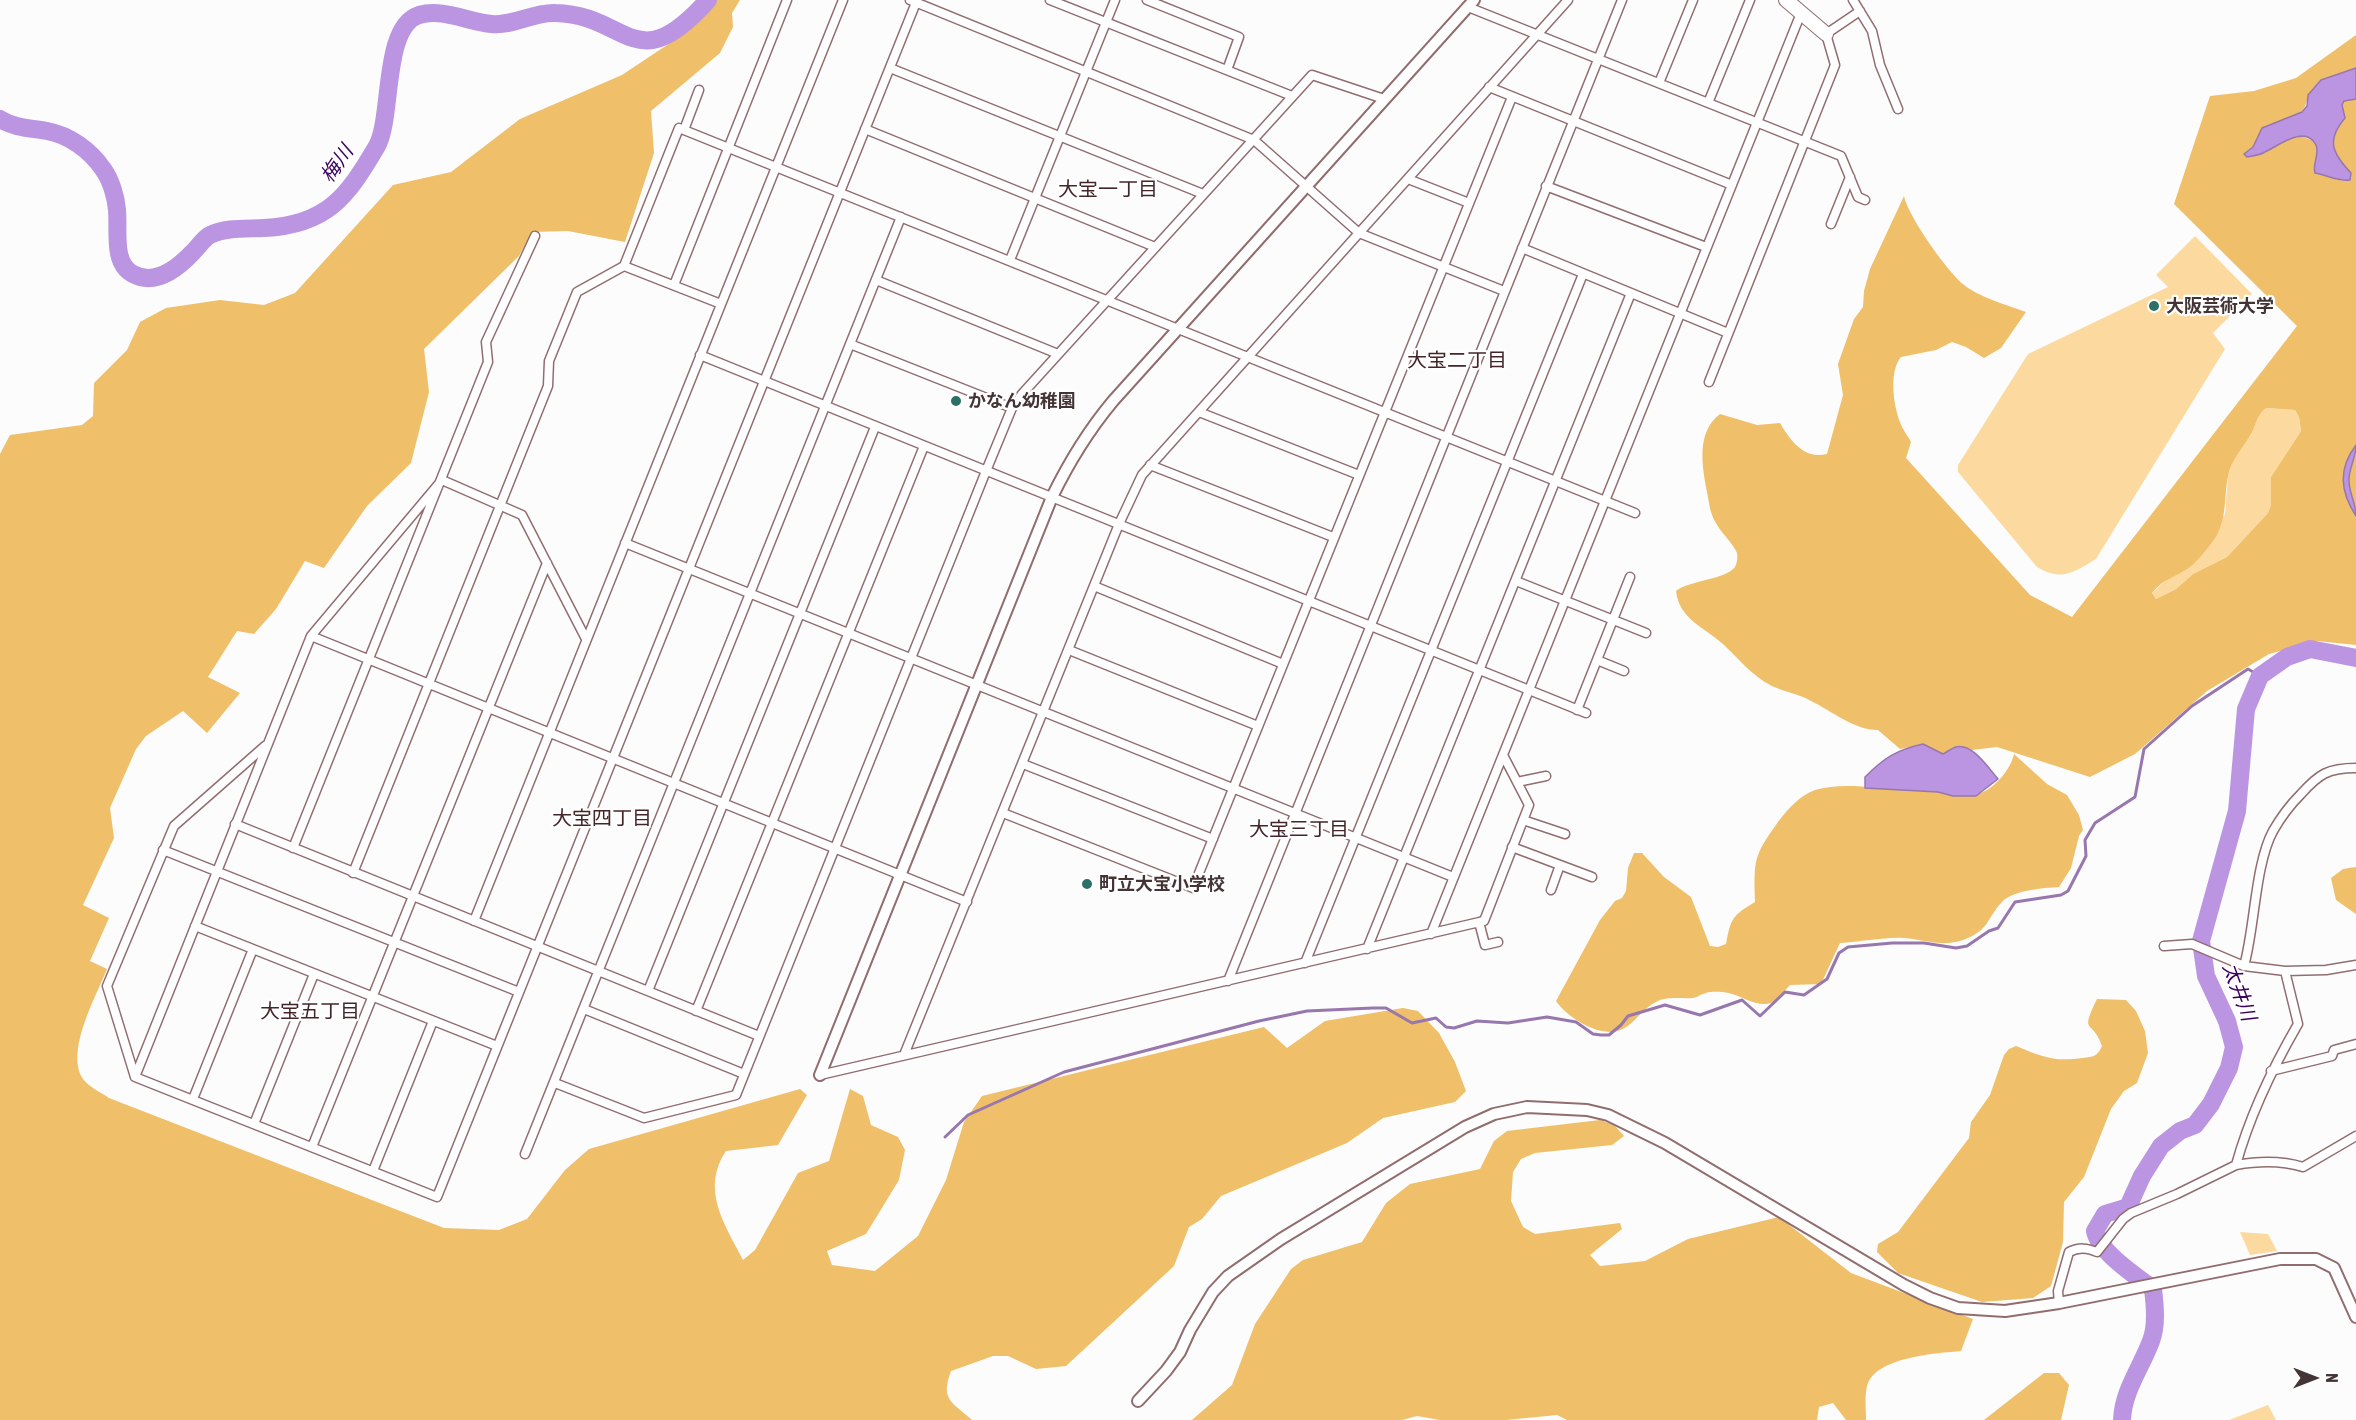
<!DOCTYPE html>
<html>
<head>
<meta charset="utf-8">
<style>
	body { margin:0 }
	#map { position:relative; width:2356px; height:1420px; overflow:hidden; background:#fbfcfb; font-family:"Asap Condensed",sans-serif }
	canvas { display:block }
	.north { position:absolute; left:2284px; top:1348px; width:60px; height:60px; -webkit-text-stroke:4px #fff; paint-order:stroke; rotate:90deg; font-size:16px; font-weight:700; line-height:24px; text-align:center; color:#443435 }
	.north::after { content:''; display:block; margin:auto; width:21px; height:27px; background:#443435; clip-path:polygon(50% 0,100% 100%,50% 72%,0 100%) }
</style>
</head>
<body>
<div id="map">
<canvas width="2356" height="1420"></canvas>
<div class="north">N</div>
</div>
<script>
const g = document.querySelector('canvas').getContext('2d');
g.lineJoin = 'round';
function paint(path, color) { g.fillStyle = color; g.fill(path, 'evenodd'); }
function trace(path, color, width, dash) { g.strokeStyle = color; g.lineWidth = width; g.lineCap = dash ? 'butt' : 'round'; g.setLineDash(dash || []); g.stroke(path); }
function drawText(font, color, halo, rows, align = 'center') {
  g.font = font + ' "Asap Condensed","Noto Sans JP",sans-serif'; g.lineWidth = 4.5; g.setLineDash([]); g.textBaseline = 'middle'; g.strokeStyle = halo; g.fillStyle = color; for (const [text, x, y, turn = 0] of rows) {
    g.save(); g.translate(x, y); g.rotate((+turn || 0) * Math.PI / 180); g.textAlign = isNaN(turn) ? turn : align; if (halo) g.strokeText(text, 0, 0); g.fillText(text, 0, 0); g.restore();
  }
}
const green = new Path2D(`
	M2195 236 2252 294 2213 333 2225 349 2096 559C2074 572 2062 582 2037 567L1958 472V465L2028 354 2168 287 2156 275Z
	M2265 408 2295 410 2299 417 2301 431 2271 477V505L2268 513 2227 557 2193 574 2176 589 2156 599 2152 593 2170 576 2190 567 2225 514 2228 475 2233 460 2251 435 2259 413Z
	M2240 1232 2268 1234 2277 1251 2250 1255Z
	M2268 1405 2276 1420H2229Z`);
const forest = new Path2D(`
	M715 0H740L732 13 733 27 720 53 651 111 654 153 625 242 568 231 532 232 519 256 424 349 429 392 411 463 367 506 324 568 305 561 276 609 254 634 237 631 208 677 240 693 207 733 183 711 146 736 136 749 110 808 114 838 83 905 109 918 90 961 107 969C96 997 65 1051 83 1079 89 1087 102 1093 109 1098L444 1228 499 1230 527 1219 565 1170 589 1149 800 1089 807 1095 778 1145 726 1151C700 1189 725 1225 743 1260L755 1250 798 1173 829 1161 850 1089 863 1096 871 1125 898 1137 905 1150 899 1180 866 1234 827 1251 832 1265 875 1271 918 1236 946 1180 964 1122 982 1096 1264 1027 1287 1048 1325 1021 1403 1008 1418 1011 1439 1033 1455 1062 1466 1091 1455 1102 1383 1118 1347 1143 1221 1196 1202 1219 1189 1227 1174 1266 1066 1366 1036 1369 1008 1356H993L951 1371C940 1400 952 1402 972 1420H0V454L10 435 82 425 93 416 94 383 127 350 140 322 166 308 220 300 264 305 295 293 393 185 451 172 520 119 622 75 685 33Z
	M2356 35V68L2308 95C2305 123 2282 117 2262 128L2253 147 2265 153C2278 144 2293 132 2309 139 2313 141 2317 144 2317 149 2318 158 2312 164 2315 173L2329 175 2343 181 2351 173C2332 153 2326 140 2345 118L2342 105 2344 101 2356 99V645L2317 641 2269 654 2207 691 2135 754 2090 777 1997 747 1972 750 1965 747H1957L1943 754 1923 744 1900 749 1878 730C1854 730 1832 711 1811 701 1799 694 1785 692 1772 686 1752 676 1739 659 1723 644 1704 627 1679 619 1676 591 1690 580 1725 580 1735 567 1737 563 1738 557 1737 553 1733 543 1721 533 1716 523 1710 514 1709 502 1707 492 1702 466 1696 432 1720 414L1757 425 1780 423C1790 440 1804 460 1827 454L1843 395 1838 364 1854 319 1863 307 1864 291 1870 269 1904 196C1908 216 1947 271 1963 284 1978 297 2007 305 2026 312L2001 348 1984 358 1966 347 1952 342 1936 350 1901 357C1889 371 1893 404 1900 422 1902 429 1908 436 1911 442L1906 458 2030 595 2072 617 2297 326 2174 204 2210 96 2254 91 2296 78ZM2266 408 2295 410 2299 417 2301 431 2271 477V505L2268 513 2227 557 2193 574 2176 589 2156 599 2152 593C2164 578 2176 577 2190 567 2199 560 2211 544 2217 535 2227 515 2224 497 2228 476 2231 460 2242 449 2250 436 2256 426 2256 415 2266 408Z
	M2014 754 2047 784 2067 795 2079 815 2083 830 2079 836 2071 868 2059 887C2043 888 2013 890 2002 902 1986 919 1990 930 1963 940 1943 947 1925 940 1904 938 1884 937 1861 942 1840 943L1821 984 1790 985C1785 990 1779 999 1773 1002 1760 1009 1742 996 1729 993 1722 992 1712 991 1706 993 1701 994 1698 997 1693 998 1681 999 1667 996 1656 1002 1639 1010 1632 1031 1611 1032 1592 1032 1567 1017 1556 1001L1600 920 1615 901 1622 898 1626 891 1628 868 1634 853H1642L1664 877 1691 897 1710 946 1718 947 1726 944C1731 918 1732 916 1755 902 1754 860 1753 857 1778 822 1788 809 1799 796 1815 790 1841 782 1875 788 1902 790 1914 790 1927 790 1939 792 1952 794 1970 799 1983 792 1997 786 2011 768 2014 754Z
	M2356 867V914L2336 900 2331 878 2343 869Z
	M2097 999 2126 1000 2136 1011 2145 1031 2148 1053 2137 1083 2124 1091 2111 1109 2084 1177 2064 1202 2063 1242 2051 1286 2033 1298 1982 1302 1898 1273 1877 1252 1878 1244 1898 1232 1969 1138 1971 1122 1990 1095 2004 1055 2009 1049 2016 1046C2043 1057 2053 1062 2083 1058 2093 1057 2098 1056 2102 1046 2093 1018 2079 1036 2097 999Z
	M1600 1120 1614 1125 1624 1136 1612 1145 1535 1153 1521 1159 1513 1172 1511 1201 1523 1227 1535 1234 1620 1223 1622 1229 1590 1255 1600 1266 1645 1261 1688 1239 1779 1217 1851 1273 1973 1319 1961 1351C1937 1353 1879 1357 1868 1383 1864 1393 1866 1409 1866 1420H1846L1833 1403 1819 1407 1817 1420H1567L1557 1415 1506 1420H1440L1417 1416 1402 1420H1192L1232 1385 1255 1324 1291 1269 1303 1260 1362 1242 1386 1203 1410 1184 1480 1169 1494 1141 1507 1131Z
	M2044 1373H2059L2069 1385 2061 1420H1984Z`);
const water = new Path2D(`
	M2356 68V99L2344 101 2342 105 2345 118C2326 140 2332 153 2351 173L2350 180C2339 182 2327 175 2315 173 2312 164 2320 154 2316 145 2305 124 2278 146 2265 152 2260 155 2253 156 2247 157L2244 154 2253 147 2262 128 2302 112 2307 106 2308 95 2321 80Z
	M2356 445C2356 457 2350 466 2349 478 2348 492 2356 502 2356 516 2340 491 2338 469 2356 445Z
	M1923 744 1943 754C1947 752 1952 748 1956 747 1973 743 1989 769 1998 779L1976 796H1953L1938 792 1865 788V777C1884 758 1896 750 1923 744Z`);
const stream = new Path2D(`
	M945 1137 968 1115 1064 1072 1259 1021 1307 1011 1373 1008H1386L1412 1023 1436 1018 1446 1027 1454 1028 1477 1021 1508 1023 1547 1017 1576 1022 1593 1034 1601 1035H1609L1621 1025 1628 1016 1665 1005 1700 1015 1742 1000 1760 1016 1785 992 1804 995 1827 979 1839 953 1848 947 1892 943H1924L1956 948 1967 946 1989 931 1998 928 2015 902 2061 895 2068 891 2086 856 2085 840 2095 823 2135 797 2144 749 2192 706 2248 669 2260 676`);
const river = new Path2D(`
	M0 119C14 128 31 128 47 131 69 135 90 150 103 169 111 180 116 197 117 210 119 231 112 263 133 274 155 286 178 268 193 252 199 246 204 238 210 235 226 227 247 229 264 228 327 225 347 197 377 146 393 117 382 27 419 15 443 8 468 22 492 24 514 26 533 12 555 13 628 14 635 82 708 0
	M2122 1420C2123 1391 2141 1368 2151 1341 2157 1325 2155 1306 2153 1289 2136 1276 2099 1252 2095 1231L2105 1214 2128 1207 2142 1176 2161 1146 2180 1131 2195 1125 2211 1104 2229 1068 2234 1047 2227 1021 2206 976 2201 941 2237 811 2246 709 2260 676 2287 657 2310 649 2356 658`);
const minor = new Path2D(`
	M910 0 1254 140 1359 233 1504 291
	M1050 0 1292 96
	M1147 0 1239 37 1227 70
	M1853 0 1872 31 1880 65 1898 109
	M1468 7 1841 156 1858 197 1865 200
	M890 68 1203 194
	M1659 83 1693 0
	M1489 87 1732 185
	M1708 103 1750 0
	M865 129 1155 247
	M684 130 699 90
	M1408 179 1469 203
	M1546 186 1706 247
	M1831 224 1850 177
	M1522 248 1728 333
	M1010 260 1115 0
	M624 266 721 304
	M876 280 1058 354
	M674 285 787 0
	M850 344 1012 408
	M700 355 1586 713
	M1709 382 1835 65 1826 34 1860 11
	M1199 412 1359 475
	M1150 465 1333 537
	M625 543 1453 877
	M1516 581 1646 633
	M1094 586 1283 664
	M311 636 967 902
	M586 639 522 515 442 480 311 636 135 1077 437 1197 917 0
	M1069 650 1258 726
	M1597 660 1624 671
	M1577 710 1630 577
	M1023 764 1213 839
	M1517 782 1546 776
	M1003 813 1193 888 1512 97
	M1523 820 1565 834
	M235 824 759 1036
	M1512 847 1592 877
	M293 848 488 362 486 342 535 236
	M163 850 519 992
	M353 873 548 386 549 361 577 292 624 266 679 128 1635 513
	M1551 890 1560 865
	M474 921 843 0
	M1479 922 1485 945 1498 942
	M195 926 497 1046
	M1431 934 1801 13
	M2164 946 2192 944 2244 966 2285 971 2326 970 2356 965
	M1367 949 1631 293
	M1305 963 1583 274
	M2244 966C2255 927 2255 864 2273 831 2281 817 2290 805 2301 794 2319 774 2328 768 2356 768
	M1228 981 1622 0
	M648 991 875 427
	M584 1009 744 1074
	M696 1011 924 446
	M904 1055 1119 524 1142 475 1568 0
	M2271 1071 2332 1056 2334 1050 2356 1044
	M820 1075 1484 921 1529 805 1503 755
	M135 1077 107 986 174 826 265 746
	M555 1083 644 1118 736 1095 986 471 1012 408 1022 394 1312 75 1384 99
	M193 1099 253 949
	M254 1124 314 974
	M312 1147 547 563
	M525 1154 901 217
	M2236 1165C2259 1161 2280 1160 2303 1167L2356 1136
	M373 1171 433 1021
	M2059 1303 2058 1291 2069 1252C2079 1247 2087 1248 2097 1252L2123 1219 2131 1213 2177 1194 2236 1165C2250 1114 2272 1069 2298 1024L2285 971`);
const tertiary = new Path2D(`
	M820 1075 1052 497C1069 462 1088 431 1113 401L1474 0
	M1138 1401 1166 1371 1180 1352 1190 1330 1213 1292 1228 1276 1281 1239 1465 1127 1494 1114 1527 1107 1587 1110 1608 1115 1665 1143 1904 1285 1930 1298 1958 1308 2005 1311 2059 1303 2280 1259H2316L2334 1268 2356 1317`);
const primary = new Path2D(`
	M1786 0 1826 34`);
const markers = [
	[2154,306,6,"#2b7166"],
	[956,401,6,"#2b7166"],
	[1087,884,6,"#2b7166"]
];
const poiNames = [
	["大阪芸術大学",2166,306],
	["かなん幼稚園",968,401],
	["町立大宝小学校",1099,884]
];
const waterNames = [
	["梅川",337,164,-55],
	["太井川",2239,992,70]
];
const neighbourhoodNames = [
	["大宝一丁目",1108,190],
	["大宝二丁目",1457,361],
	["大宝四丁目",602,819],
	["大宝三丁目",1299,830],
	["大宝五丁目",310,1012]
];
paint(green, '#fcda9f');
paint(forest, '#efbf69');
paint(water, '#bb94e2');
trace(water, '#9777ae', 1.5);
trace(stream, '#9777ae', 3);
trace(river, '#bb94e2', 18);
trace(minor, '#916d70', 11);
trace(tertiary, '#916d70', 14);
trace(primary, '#916d70', 16);
trace(minor, '#fff', 8);
trace(tertiary, '#fff', 10);
trace(primary, '#fff', 14);
for (const [x, y, r, color] of markers) { const dot = new Path2D(); dot.arc(x, y, r, 0, 2 * Math.PI); g.fillStyle = color; g.fill(dot); trace(dot, '#fff', 2); }
drawText('bold 18px', '#443435', '#fff', poiNames, 'left');
drawText('italic 20px', '#3c0060', '#fff', waterNames);
drawText('20px', '#442529', '#fff', neighbourhoodNames);
</script>
</body>
</html>
